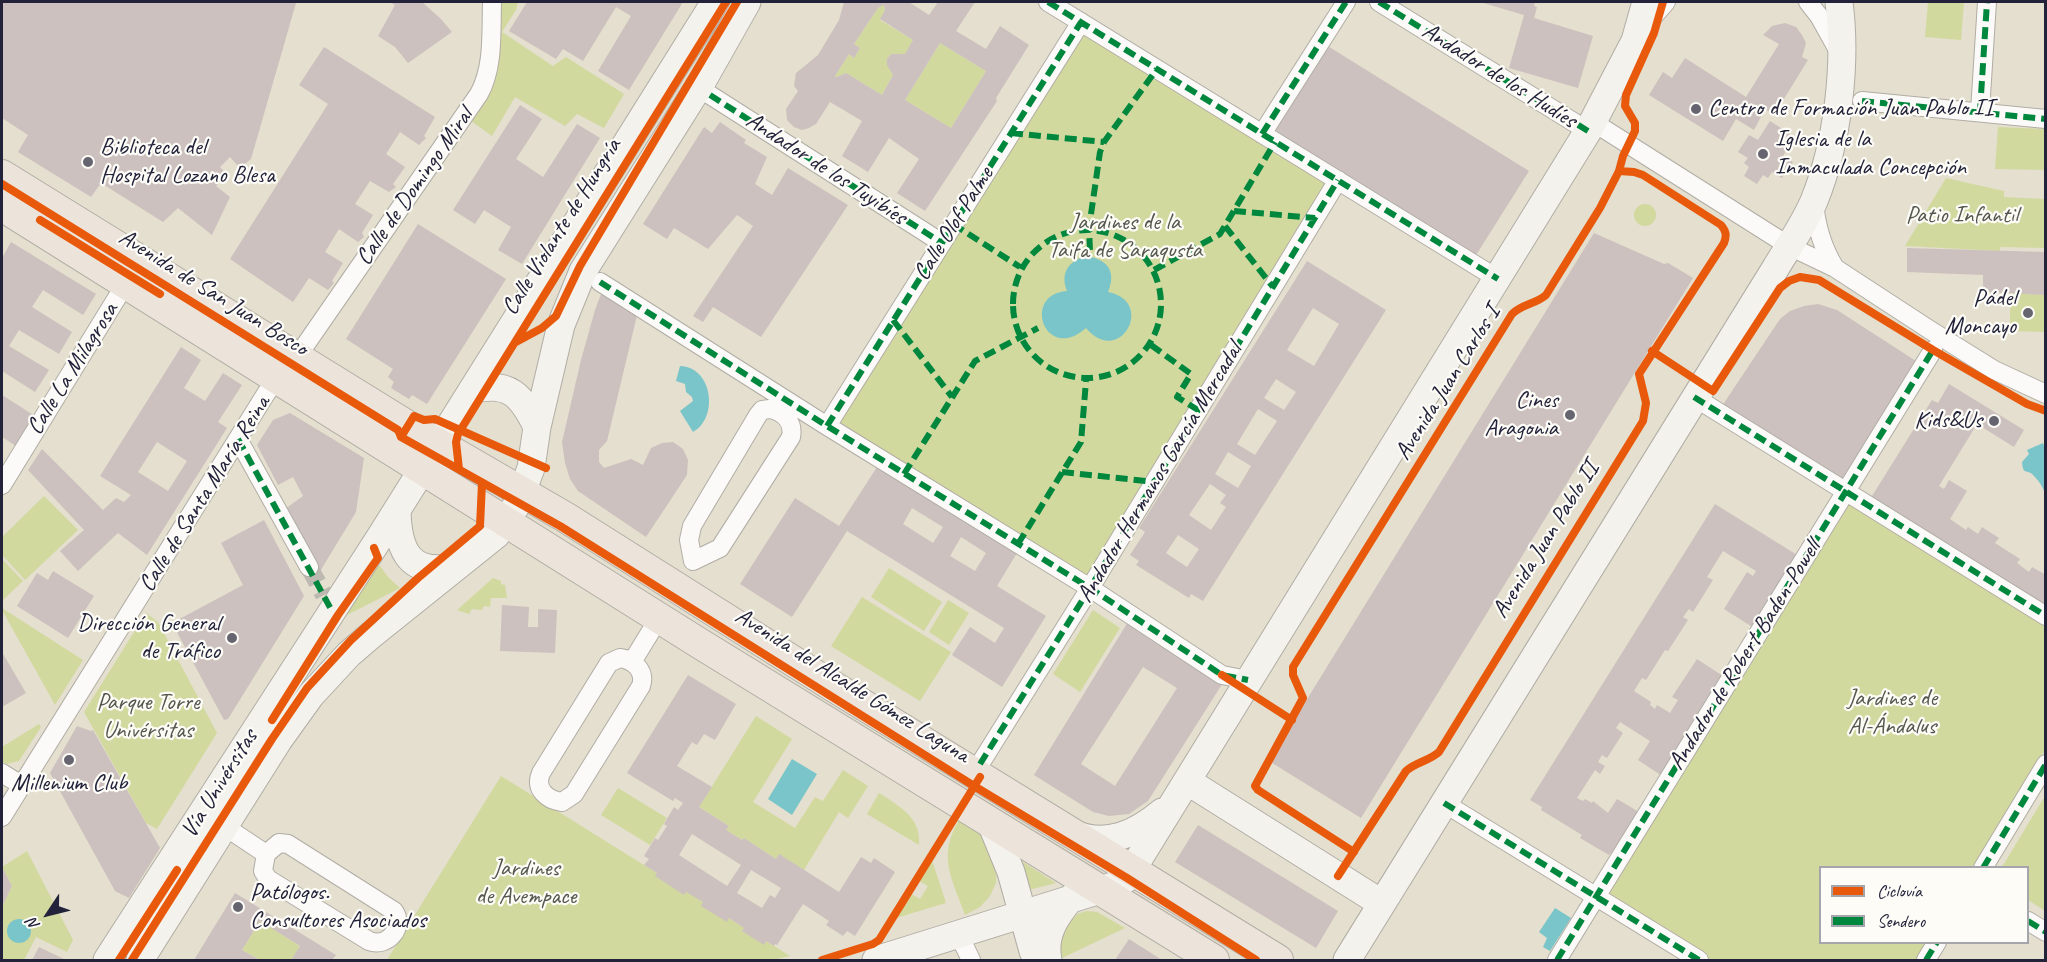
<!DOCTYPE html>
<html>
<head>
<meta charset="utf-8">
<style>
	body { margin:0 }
	#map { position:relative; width:2047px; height:962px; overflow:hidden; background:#e4dfce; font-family:Caveat,sans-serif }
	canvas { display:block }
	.frame { position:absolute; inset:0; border:3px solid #22223b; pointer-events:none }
	.legend { position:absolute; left:1819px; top:866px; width:210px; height:78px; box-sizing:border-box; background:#fdfcf7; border:2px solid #a5a5ac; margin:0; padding:8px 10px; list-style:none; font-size:18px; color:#22223b }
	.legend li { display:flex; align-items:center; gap:12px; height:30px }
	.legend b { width:30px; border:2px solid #a5a5ac }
	.north { position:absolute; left:18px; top:884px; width:60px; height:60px; -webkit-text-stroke:4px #fdfcf7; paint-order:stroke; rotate:235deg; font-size:16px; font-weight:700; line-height:24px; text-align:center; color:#22223b }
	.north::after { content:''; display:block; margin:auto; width:21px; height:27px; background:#22223b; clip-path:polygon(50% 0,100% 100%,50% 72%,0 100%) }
</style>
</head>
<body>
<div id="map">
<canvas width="2047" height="962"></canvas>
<div class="frame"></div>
<ul class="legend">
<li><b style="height:8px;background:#e8590c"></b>Ciclovía</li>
<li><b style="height:8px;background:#00873e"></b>Sendero</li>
</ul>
<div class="north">N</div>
</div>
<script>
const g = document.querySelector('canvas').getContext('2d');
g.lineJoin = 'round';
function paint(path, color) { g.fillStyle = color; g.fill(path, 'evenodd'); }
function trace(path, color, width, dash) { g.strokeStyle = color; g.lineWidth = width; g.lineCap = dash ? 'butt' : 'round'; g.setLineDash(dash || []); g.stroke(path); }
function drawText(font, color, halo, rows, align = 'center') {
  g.font = font + ' Caveat,sans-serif'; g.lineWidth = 4.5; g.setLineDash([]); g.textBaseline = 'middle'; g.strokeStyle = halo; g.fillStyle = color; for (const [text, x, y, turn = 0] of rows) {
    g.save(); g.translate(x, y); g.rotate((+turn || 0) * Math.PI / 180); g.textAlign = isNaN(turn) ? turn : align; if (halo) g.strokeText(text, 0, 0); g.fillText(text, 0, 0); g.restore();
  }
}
const green = new Path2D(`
	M496 2H518L516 10 502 32 553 66 566 57 624 94 604 128 577 114 565 126 515 97 492 136 471 121Z
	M1928 2H1964L1961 40 1925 37Z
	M884 5 885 10 880 20 913 40 905 54H891L887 59 888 65 893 75 882 95 846 73 837 77 835 76 849 54 854 58 860 48 854 44 878 8Z
	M1080 31 1329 186 1087 576 838 422Z
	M940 43 986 71 951 128 905 100Z
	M1998 127 2045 129V170L1995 169Z
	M1946 178 2004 191V197L2045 199V248L2000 247V251L1905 246Z
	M1634 215a11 11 0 1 1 22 0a11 11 0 1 1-22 0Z
	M2010 293 2045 295V332L2010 331Z
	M44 496 78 530 25 580 2 555V537Z
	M1845 502 2045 626V750L1975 867 1820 868V942L1929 943 1918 960H1712L1605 894Z
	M2 559 23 581 2 601Z
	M377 565 380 566 388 577 400 588 343 617Z
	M889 568 942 602 924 631 871 597Z
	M493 578 501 581V584L505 585 507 598H491L490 607 484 606 482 610 472 609 469 614 457 610Z
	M862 597 951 652 920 701 831 646Z
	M948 600 969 613 949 645 929 632Z
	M2 608 83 660 55 705 2 610Z
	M1093 610 1120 628 1080 692 1053 674Z
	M146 613 158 622 217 733 157 829 146 823 84 712Z
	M756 716 792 739 753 802 795 828 815 797 823 801 843 770 868 786 848 818 839 812 804 870 779 855 776 859 744 838 742 840 726 830 729 826 699 807Z
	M39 724 41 727 19 761 6 764 2 761V747Z
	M501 776 790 956 773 960H387Z
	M618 788 667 818 650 845 601 815Z
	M879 793C899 806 922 818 919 845L867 814Z
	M2045 796V911L2028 900V868L2002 867Z
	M959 820 983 834 997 868 996 883 990 896 980 907 965 915C952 878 937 857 959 820Z
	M27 851 73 940 67 952 36 937 24 960H2V907L12 886 2 867Z
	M1015 857 1056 883 1025 891Z
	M932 860 946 903 896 918 911 894 920 899 928 886 919 881Z
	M1087 911 1097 912 1125 928 1062 958C1055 937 1065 915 1087 911Z
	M260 921 300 946 291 960H260L242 950Z`);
const water = new Path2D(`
	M1086 256C1107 259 1117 271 1108 292 1157 302 1119 368 1086 328 1045 364 1021 294 1067 291 1060 274 1068 261 1086 256Z
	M680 366C713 367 719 418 693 432L680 411 693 401 692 397 686 392 685 384 676 381Z
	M2043 443 2045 449V493C2043 487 2038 480 2034 476 2028 468 2023 477 2022 462L2029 454 2027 450Z
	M792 759 817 774 792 815 768 799Z
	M1555 908 1571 918 1550 951 1543 947 1547 938 1539 932Z
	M7 931a12 12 0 1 1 24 0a12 12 0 1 1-24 0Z`);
const building = new Path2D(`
	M2 2H290L296 3 251 159 240 168 230 157 220 167 228 176 216 186 230 197 212 235 178 208 163 222 101 183 91 197 18 152 28 135 2 118Z
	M390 2H422L441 19 452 32 408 63 395 47 378 36 395 5Z
	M527 2H683L629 90 598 71 631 16 616 7 583 61 563 49 556 59 509 31Z
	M844 2H909L929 15 938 2H975L956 31 986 49 1000 26 1029 45 996 98 997 101 925 211 897 193 919 159 889 138 868 172 842 156 862 121 830 102 816 124 809 128 802 130 794 127 787 120 786 109 798 91 794 86 796 73 818 55 839 20ZM884 5 885 10 880 19 913 40 905 54H891L887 59V65L893 75 882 95 846 73 837 77 835 76 849 54 854 58 860 48 854 44 878 8ZM940 43 986 71 951 128 905 100Z
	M1480 2H1535L1534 6 1537 7 1534 18 1593 36 1578 88 1509 68 1524 15Z
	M1785 23 1796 27 1802 35 1806 43 1802 57 1808 60 1774 115 1765 109 1754 130 1736 119 1723 141 1649 95 1663 72 1672 78 1685 58 1746 97 1779 44 1763 35 1772 26Z
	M1326 45 1529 171 1473 260 1271 134Z
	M324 47 435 117 424 136 426 138 419 145 400 132 386 154 405 167 393 184 396 187 389 192 370 181 355 204 373 215 362 233 364 237 358 242 339 229 325 252 343 263 332 281 334 283 328 290 309 278 293 302 230 259 328 104 299 85Z
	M520 105 542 119 516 159 543 177 577 124 600 138 522 264 498 250 511 227 484 210 475 224 453 210Z
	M1770 121 1795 137 1783 156 1793 162 1782 178 1772 172 1768 178 1763 175 1757 184 1744 176 1749 167 1744 163 1748 158 1738 152 1749 135 1758 140Z
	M720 122 746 140 744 143 767 157 755 184 772 195 788 168 848 205 761 337 713 307 703 322 693 316 753 226 737 215 708 249 674 228 667 239 643 224 704 127 712 133Z
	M418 224 506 279 427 404 412 395 409 399 391 388 394 382 388 377 393 369 346 339Z
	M1594 233 1664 264 1668 263 1693 278 1361 818 1269 761Z
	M11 242 96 294 83 315 43 290 32 307 72 332 59 354 19 330 9 346 49 370 35 392 2 371V258Z
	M1907 248 2046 252V295L1983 292V275L1907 272Z
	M1307 261 1386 310 1203 601 1191 594 1189 598 1136 565 1139 561 1130 555 1145 532 1139 528ZM1313 308 1339 324 1314 366 1287 350ZM1276 379 1296 392 1284 410 1264 398ZM1258 409 1277 421 1255 455 1237 444ZM1228 452 1251 466 1238 488 1215 474ZM1210 484 1226 495 1220 503 1226 507 1211 530 1189 515ZM1178 535 1199 549 1187 567 1166 553Z
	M603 289 638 311 607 441 599 450V462L604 468 631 459 643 465 651 448 662 443 673 442 683 449 688 460 687 475 646 537 578 491 570 479 565 463 562 442 581 360 595 310Z
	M1818 304 1837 310 1919 363 1844 488 1720 409 1780 319 1790 311 1804 306Z
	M181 347 201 360 184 388 205 401 223 373 242 385 218 422 227 428 147 555 118 533 78 571 60 551 84 530 28 470 42 449 103 510 116 498 124 502 131 495 100 476ZM157 442 187 461 168 491 138 472Z
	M1949 384 2024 430 2014 447 1977 424 1939 486 1944 489 1949 480 1967 491 1950 519 1966 530 1968 527 1978 534 1982 527 1999 538 1995 543 2020 559 2017 563 2029 572 2032 567 2046 575V614L1867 504 1932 400 1938 403Z
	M2 395 35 416 16 446 2 437Z
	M290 413 364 458 356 512 319 573 285 509 303 496 293 477 278 485 257 445 273 420Z
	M877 467 1017 553 997 586 1046 616 1002 687 952 655 970 627 995 643 1004 628 847 531 792 617 740 584 795 498 839 526ZM912 508 943 527 933 543 903 524ZM961 537 986 553 975 571 950 556Z
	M1715 504 1802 558 1757 630 1724 609 1747 572 1753 576 1756 571 1723 551 1707 577 1713 580 1693 612 1689 609 1683 617 1688 620 1668 651 1665 650 1646 680 1642 678 1634 691 1651 702 1650 705 1655 709 1657 705 1670 713 1678 700 1672 697 1697 659 1729 680 1665 778 1638 760 1650 741 1620 722 1616 728 1623 733 1607 758 1602 755 1598 762 1605 766 1600 774 1595 770 1577 798 1583 801 1585 799 1592 803 1593 801 1608 813 1617 799 1644 815 1618 858 1610 853 1609 855 1580 838 1582 835 1541 810 1542 807 1530 800Z
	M264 520 304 596 228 719 224 720 172 623 243 585 221 543Z
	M53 571 94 596 68 638 17 606 37 573 48 580Z
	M502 605 529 607 528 627H538V609L557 610 555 653 500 651Z
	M1131 617 1226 678 1148 801 1129 814 1109 816 1093 812 1034 775ZM1143 667 1177 688 1115 786 1081 764Z
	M2 652 26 693 2 707Z
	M688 675 736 704 715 740 704 734 697 745 692 742 677 766 712 787 699 807 729 826 726 830 742 840 744 838 776 859 779 854 839 892 861 857 871 863 874 858 895 872 855 936 847 931 843 936 826 925 829 921 803 904 777 945 775 944 774 946 766 941 764 945 742 931 744 928 729 918 727 922 701 906 703 902 686 892 684 895 655 876 657 873 644 865 649 859 644 856 655 838 658 840 667 826 664 824 674 807 678 810 683 803 675 798 673 801 627 773ZM692 834 741 865 727 886 679 855ZM751 870 781 888 775 898 770 895 762 908 737 893Z
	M77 726 91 731 93 730 160 848 129 898 115 891 50 773Z
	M1198 825 1338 911 1316 948 1175 862Z
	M2 867 12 886 2 907Z
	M235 893 336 955 332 960H291L300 946 260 921 242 950 260 960H194Z
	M1129 939 1162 960H1115Z
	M39 947 66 960H32Z`);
const streetTunnel = new Path2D(`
	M309 567 324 595`);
const street = new Path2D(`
	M1048 2 1498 279
	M1379 2 1588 131
	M1808 2 1819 16 1839 52
	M1644 27 1666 2
	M710 95 942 243
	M1862 101 2046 119
	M1980 111 1987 2
	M1593 122 1789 246 1835 268 1930 330 1994 370 2046 394
	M1262 134 1346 2
	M1814 202C1816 226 1822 247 1835 268
	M600 282 827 426 1090 588 1222 675 1248 680
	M1694 397 2046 616
	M770 409C784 412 794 422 791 437L720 548 693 561 689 540 692 526 758 415 762 410Z
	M827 426 1081 22
	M238 439 309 567
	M2 485 126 283
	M620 658C634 660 646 671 641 686L574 794 562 802C547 800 534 789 541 773L609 663Z
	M632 662 659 618
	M980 764 1090 588 1338 180
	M2 773 21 785
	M1444 803 1699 960
	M2 817 267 392 297 357 479 94C494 67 491 32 492 2
	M224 826 266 854
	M279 843 288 844 394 911C405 927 388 948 369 941L268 879 263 871 266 854Z
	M1983 868 2046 764
	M2028 921 2046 932
	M959 935 971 960
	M1557 960 1933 350
	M1926 960 1937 942`);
const secondary = new Path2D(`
	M472 390C509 380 522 396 537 427
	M397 510C398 552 410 576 455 567
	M1187 781 1381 903
	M991 823 1011 872 1033 951 1037 960
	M1074 834C1107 847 1136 834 1162 812
	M107 960 382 534 715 2
	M140 960 278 741 311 695 349 654 370 636 496 535 518 503 531 468 537 427 561 325 583 271 703 80 747 2
	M876 960 1116 885 1127 878 1588 131 1635 41 1646 2
	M1048 960C1043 935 1055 917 1071 898
	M1347 960 1775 269C1788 247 1804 225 1814 201 1838 142 1847 64 1839 2`);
const primary = new Path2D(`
	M2 175 408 426 565 517 831 685 1278 960
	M2 206 699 643 1214 960`);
const quiet = new Path2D(`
	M1048 2 1498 279
	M1379 2 1588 131
	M710 95 942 243
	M1862 101 2046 119
	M1980 111 1987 2
	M1011 133 1104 142
	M1262 134 1346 2
	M1234 211 1315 218
	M953 224 1020 267
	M1225 226 1273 287
	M1013 304a74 74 0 1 1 148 0a74 74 0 1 1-148 0Z
	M1090 250 1089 228 1100 152 1104 142 1157 69
	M1154 270 1220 234 1275 142
	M600 282 827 426 1090 588 1222 675 1248 680
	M893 320 952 397
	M1151 345 1191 374 1177 397 1198 410
	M1694 397 2046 616
	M827 426 1081 22
	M238 439 332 611
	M1062 472 1155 482
	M904 474 975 361 1038 328
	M1018 544 1081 442 1086 381
	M980 764 1090 588 1338 180
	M1444 803 1699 960
	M1983 868 2046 764
	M2028 921 2046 932
	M1557 960 1933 350
	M1926 960 1937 942`);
const cycleway = new Path2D(`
	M2 184 385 422 398 430 401 437 560 526 974 786 1127 878 1256 960
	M40 220 160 294
	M516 342 542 328 556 316 580 266 737 2
	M1652 351 1713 391 1780 288 1789 281 1800 277 1819 280 1933 350 2027 404 2046 411
	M401 437 414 416 424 420 435 419 546 468
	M459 469 456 442 458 434 726 2
	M1222 675 1292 720
	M272 720 338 615 378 558 374 548
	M1354 852 1258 790 1255 786 1303 698 1293 675V667L1512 314C1522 304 1536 304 1546 295L1600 208 1619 171 1623 156 1635 131V123L1625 106 1626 95 1654 33 1663 2
	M1338 876 1406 771C1416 762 1429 761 1439 752L1643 421 1646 403 1639 374 1724 243C1727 235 1726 231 1721 225L1643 175 1634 172 1619 171
	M119 960 177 870
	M132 960 272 739 307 688 351 640 418 578 480 526 482 483
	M822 960 873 944 879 940 980 777`);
const markers = [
	[1696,109,6,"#66646e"],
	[1763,154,6,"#66646e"],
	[88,162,6,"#66646e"],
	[2028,313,6,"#66646e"],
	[1570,415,6,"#66646e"],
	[1994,421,6,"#66646e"],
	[232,638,6,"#66646e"],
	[69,760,6,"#66646e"],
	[238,907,6,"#66646e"]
];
const streetNames = [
	["Andador de los Hudíes",1499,76,32],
	["Andador de los Tuyibíes",826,169,33],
	["Calle de Domingo Miral",415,187,-55],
	["Calle Olof Palme",954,224,-58],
	["Calle Violante de Hungría",562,227,-58],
	["Avenida de San Juan Bosco",213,293,32],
	["Calle La Milagrosa",73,369,-58],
	["Avenida Juan Carlos I",1448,383,-58],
	["Andador Hermanos García Mercadal",1160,473,-59],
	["Calle de Santa María Reina",205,494,-58],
	["Avenida Juan Pablo II",1546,540,-58],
	["Andador de Robert Baden-Powell",1745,655,-58],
	["Avenida del Alcalde Gómez Laguna",852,686,32],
	["Vía Univérsitas",220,784,-58]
];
const poiNames = [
	["Centro de Formación Juan Pablo II",1708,109],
	["Iglesia de la",1775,140],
	["Inmaculada Concepción",1775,168],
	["Biblioteca del",100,148],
	["Hospital Lozano Blesa",100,176],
	["Pádel",2016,299,"right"],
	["Moncayo",2016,327,"right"],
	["Cines",1558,401,"right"],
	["Aragonia",1558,429,"right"],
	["Kids&Us",1982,421,"right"],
	["Dirección General",220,624,"right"],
	["de Tráfico",220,652,"right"],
	["Millenium Club",69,784,"center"],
	["Patólogos.",250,893],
	["Consultores Asociados",250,921]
];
const parkNames = [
	["Patio Infantil",1962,216],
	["Jardines de la",1125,223],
	["Taifa de Saraqusta",1125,251],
	["Jardines de",1892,699],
	["Al-Ándalus",1892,727],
	["Parque Torre",148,703],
	["Univérsitas",148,731],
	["Jardines",526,869],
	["de Avempace",526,897]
];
paint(green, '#d2d99e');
paint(water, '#7ac5c9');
paint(building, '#ccc1be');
trace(streetTunnel, '#bdb9b1', 18, [18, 9]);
trace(street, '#b0ada5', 20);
trace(secondary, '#b0ada5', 29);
trace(primary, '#b0ada5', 32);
trace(street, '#fbfaf8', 18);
trace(secondary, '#f4f2ed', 27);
trace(primary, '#ece4db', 30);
trace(quiet, '#00873e', 6, [12, 6]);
trace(cycleway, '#e8590c', 8);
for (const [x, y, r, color] of markers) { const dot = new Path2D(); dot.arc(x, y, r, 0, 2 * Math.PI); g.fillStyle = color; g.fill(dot); trace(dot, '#fdfcf7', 2); }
drawText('24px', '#22223b', '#fdfcf7', streetNames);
drawText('24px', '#22223b', '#fdfcf7', poiNames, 'left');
drawText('24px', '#53574d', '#fdfcf7', parkNames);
</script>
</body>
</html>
